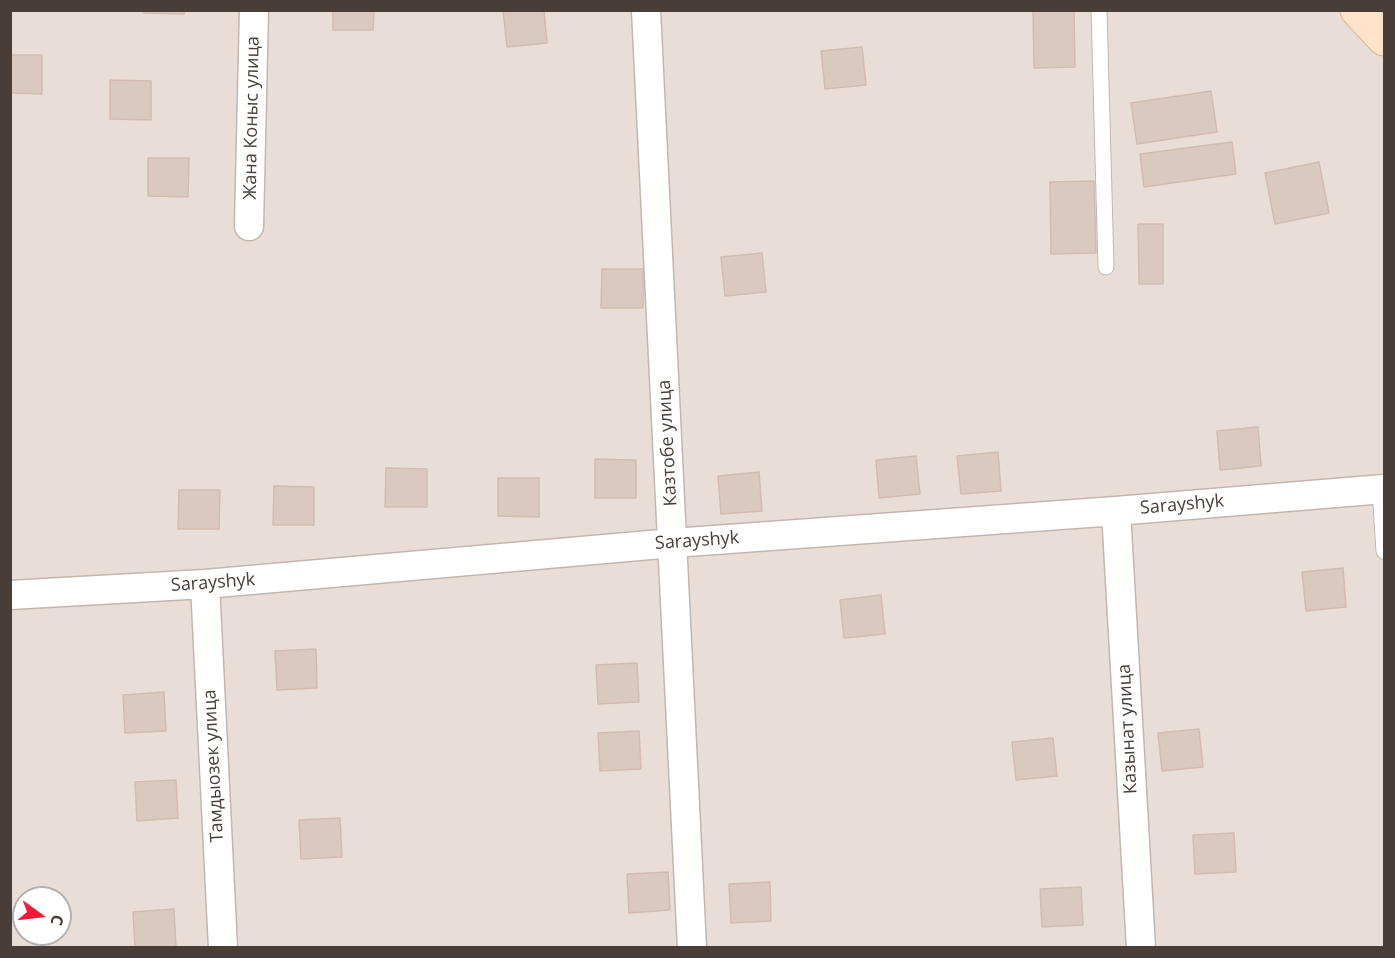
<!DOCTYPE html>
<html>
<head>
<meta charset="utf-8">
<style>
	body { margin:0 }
	#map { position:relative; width:1395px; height:958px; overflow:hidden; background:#f5eee9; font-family:"Open Sans",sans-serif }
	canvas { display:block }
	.frame { position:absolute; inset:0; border:12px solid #493d37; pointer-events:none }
	.north { position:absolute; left:12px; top:886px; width:60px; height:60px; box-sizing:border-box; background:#fff; border:2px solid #b6b1af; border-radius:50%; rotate:105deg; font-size:16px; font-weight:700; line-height:24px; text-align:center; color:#493d37 }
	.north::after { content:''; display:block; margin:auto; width:21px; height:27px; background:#ff1635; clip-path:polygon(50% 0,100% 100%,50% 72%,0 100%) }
</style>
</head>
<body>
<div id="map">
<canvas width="1395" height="958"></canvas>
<div class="frame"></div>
<div class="north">С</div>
</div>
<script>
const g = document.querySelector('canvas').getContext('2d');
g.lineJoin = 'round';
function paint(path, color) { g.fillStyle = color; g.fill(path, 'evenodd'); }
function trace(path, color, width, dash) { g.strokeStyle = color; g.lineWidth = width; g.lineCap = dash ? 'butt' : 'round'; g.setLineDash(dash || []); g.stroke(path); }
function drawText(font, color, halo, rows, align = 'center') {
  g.font = font + ' "Open Sans",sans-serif'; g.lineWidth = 6; g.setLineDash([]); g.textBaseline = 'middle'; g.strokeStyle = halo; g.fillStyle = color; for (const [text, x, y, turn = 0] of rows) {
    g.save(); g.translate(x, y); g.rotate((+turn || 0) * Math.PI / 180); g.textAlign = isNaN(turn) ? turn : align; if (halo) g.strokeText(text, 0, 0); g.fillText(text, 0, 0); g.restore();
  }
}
const residential = new Path2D(`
	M10 11H1384V947H11ZM24 898H60V934H24Z`);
const building = new Path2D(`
	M144 10H184V14L144 13Z
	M333 10H374L373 30H333Z
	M503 10H544L547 43 507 47Z
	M1033 10H1074L1075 67 1034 68Z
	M862 47 866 85 825 89 821 51Z
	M10 55H42V94L10 93Z
	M110 80 151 81V120L110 119Z
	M1211 91 1217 132 1137 144 1131 103Z
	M1232 142 1236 174 1144 187 1140 154Z
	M148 158H189L188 197 148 196Z
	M1319 162 1329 213 1275 224 1265 173Z
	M1094 181 1096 253 1051 254 1050 182Z
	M1138 224H1163V284H1139Z
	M762 253 766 292 725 296 721 257Z
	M602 269H643V308H601Z
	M1258 427 1261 466 1220 470 1217 431Z
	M998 452 1001 491 961 494 957 456Z
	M916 456 920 494 879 498 876 460Z
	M595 459 636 460V498H595Z
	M386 468 427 469V507H385Z
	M759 472 762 511 721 514 718 476Z
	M498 478H539V517L498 516Z
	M274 486 314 487V525H273Z
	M179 490H220L219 529H178Z
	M1343 568 1346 607 1306 611 1302 572Z
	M881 595 885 634 844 638 840 600Z
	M316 649 317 688 277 690 275 651Z
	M637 663 639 702 598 704 596 665Z
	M164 692 166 731 125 733 123 695Z
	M1199 729 1203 767 1162 771 1158 733Z
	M639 731 641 769 600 771 598 733Z
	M1053 738 1057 776 1016 780 1012 742Z
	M176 780 178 818 137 821 135 782Z
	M340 818 342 857 301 859 299 820Z
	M1234 833 1236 872 1195 874 1193 835Z
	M668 872 670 910 629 913 627 874Z
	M770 882 771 921 731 923 729 884Z
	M1081 887 1083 925 1042 927 1040 889Z
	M174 909 176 948H135L133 912Z`);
const service = new Path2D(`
	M1099 10 1106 267
	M1380 490 1384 551`);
const minor = new Path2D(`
	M646 10 692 948
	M249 226 254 10
	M1116 511 1141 948
	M205 584 223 948
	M10 595 205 584 673 543 1116 511 1384 489`);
const secondary = new Path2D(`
	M1357 10 1384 39`);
const streetNames = [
	["Жана Коныс улица",252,118,-89],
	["Казтобе улица",668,443,-93],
	["Sarayshyk",1182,505,-5],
	["Sarayshyk",697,541,-4],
	["Sarayshyk",213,583,-4],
	["Казынат улица",1128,729,-93],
	["Тамдыозек улица",214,766,-93]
];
paint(residential, '#e9ded7');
paint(building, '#dac9c1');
trace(building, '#d2bcb1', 1.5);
trace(service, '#c4b6ae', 17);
trace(minor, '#c4b6ae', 31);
trace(secondary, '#d9b699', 35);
trace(service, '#fff', 15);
trace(minor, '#fff', 28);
trace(secondary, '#ffe2c9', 33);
drawText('18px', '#493d37', '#fff', streetNames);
</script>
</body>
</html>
